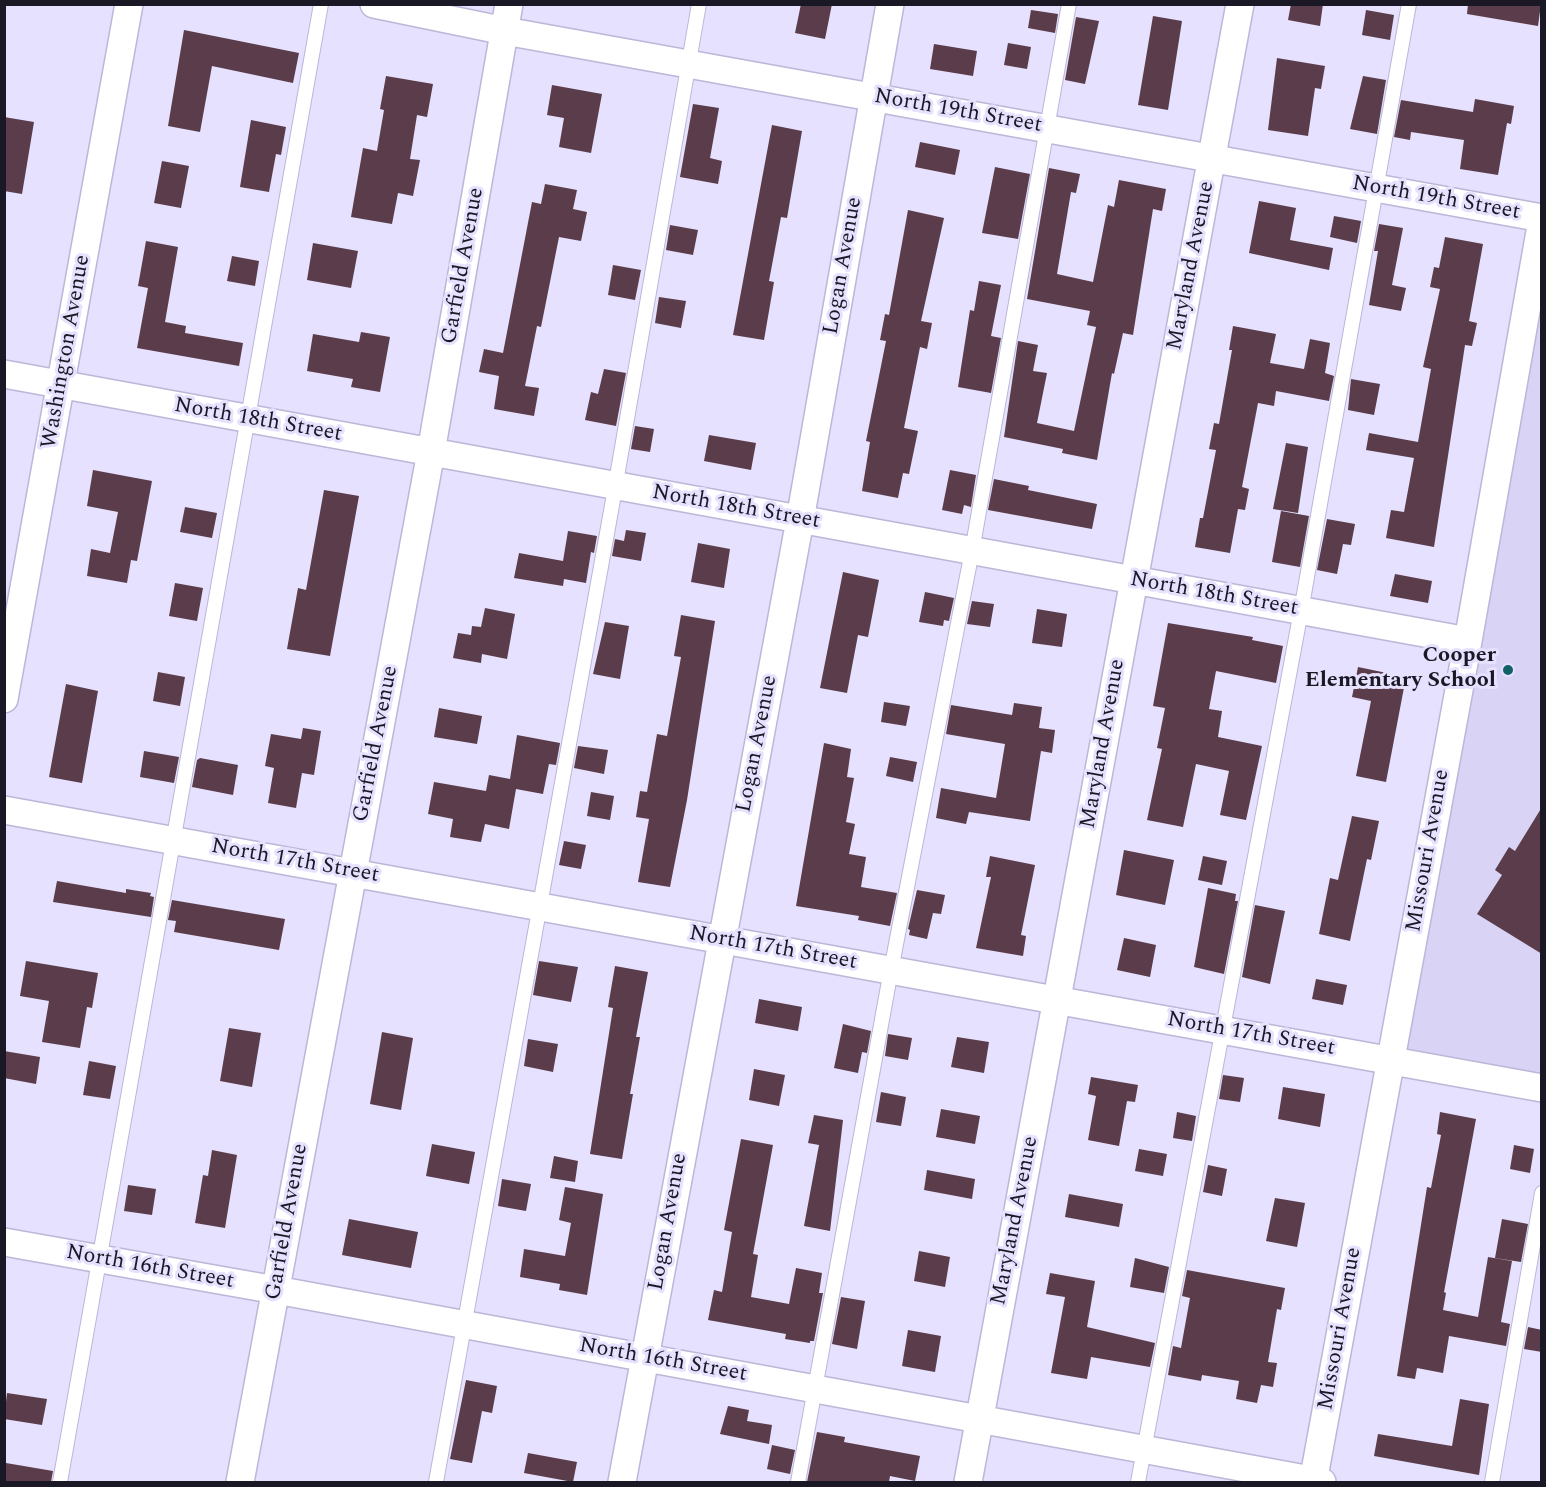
<!DOCTYPE html>
<html>
<head>
<meta charset="utf-8">
<style>
	body { margin:0 }
	#map { position:relative; width:1546px; height:1487px; overflow:hidden; background:#e6e1fe; font-family:Spectral,serif }
	canvas { display:block }
	.frame { position:absolute; inset:0; border:6px solid #1b1825; pointer-events:none }
</style>
</head>
<body>
<div id="map">
<canvas width="1546" height="1487"></canvas>
<div class="frame"></div>
</div>
<script>
const g = document.querySelector('canvas').getContext('2d');
g.lineJoin = 'round';
function paint(path, color) { g.fillStyle = color; g.fill(path, 'evenodd'); }
function trace(path, color, width, dash) { g.strokeStyle = color; g.lineWidth = width; g.lineCap = dash ? 'butt' : 'round'; g.setLineDash(dash || []); g.stroke(path); }
function drawText(font, color, halo, rows, align = 'center') {
  g.font = font + ' Spectral,serif'; g.lineWidth = 6; g.setLineDash([]); g.textBaseline = 'middle'; g.strokeStyle = halo; g.fillStyle = color; for (const [text, x, y, turn = 0] of rows) {
    g.save(); g.translate(x, y); g.rotate((+turn || 0) * Math.PI / 180); g.textAlign = isNaN(turn) ? turn : align; if (halo) g.strokeText(text, 0, 0); g.fillText(text, 0, 0); g.restore();
  }
}
const built = new Path2D(`
	M1541 220V1088L1391 1061Z`);
const building = new Path2D(`
	M801 4H832L825 39 795 33Z
	M1291 4H1323L1320 26 1288 20Z
	M1468 4H1541L1538 26 1467 14Z
	M1031 10 1058 14 1055 33 1028 28Z
	M1366 10 1394 15 1390 40 1362 35Z
	M1153 16 1182 21 1168 110 1138 105Z
	M1076 17 1099 21 1085 84 1065 80Z
	M184 30 299 53 293 83 212 66 200 132 168 126Z
	M1008 43 1031 47 1027 69 1004 65Z
	M934 44 977 51 973 76 930 69Z
	M1277 58 1325 66 1321 89 1315 88 1308 136 1268 130Z
	M386 76 433 84 427 117 417 115 410 159 420 160 413 196 398 193 392 224 351 217 363 148 377 151 384 110 380 109Z
	M1363 76 1386 80 1377 134 1350 129Z
	M552 85 602 94 591 153 559 147 564 118 547 115Z
	M1475 99 1514 106 1511 124 1507 123 1498 175 1460 169 1464 140 1411 132 1410 140 1394 137 1401 100 1473 112Z
	M693 104 719 108 710 158 722 161 718 184 680 177Z
	M4 117 34 122 22 194 4 191Z
	M251 120 286 127 281 155 276 154 269 192 240 187Z
	M772 125 802 131 787 218 781 217 769 281 774 282 764 340 733 335Z
	M920 142 960 150 955 175 915 167Z
	M162 161 189 166 181 208 154 203Z
	M995 167 1030 174 1018 239 982 233Z
	M1049 168 1080 174 1076 193 1071 192 1057 274 1093 282 1108 205 1114 207 1119 180 1166 189 1162 211 1153 209 1133 335 1123 333 1114 374 1112 373 1097 460 1062 453 1063 449 1004 437 1018 341 1038 345 1033 371 1047 373 1037 423 1074 431 1096 327 1087 325 1090 311 1027 299Z
	M545 184 577 190 573 209 587 212 581 241 559 237 541 327 537 326 525 386 539 388 534 416 494 409 499 376 479 372 484 349 503 353 532 202 541 204Z
	M1259 201 1296 208 1290 240 1333 248 1329 270 1249 253Z
	M908 210 944 218 921 321 932 323 927 349 920 347 904 428 918 431 909 474 903 473 898 498 862 491 870 442 866 441 886 341 880 340 885 314 889 315Z
	M1334 216 1361 221 1357 243 1330 237Z
	M1379 224 1403 228 1392 285 1406 288 1401 311 1369 305 1378 251H1374Z
	M670 225 698 230 693 255 666 250Z
	M1445 237 1483 244 1469 321 1477 323 1472 346 1465 345 1434 547 1386 538 1391 510 1404 512 1414 458 1366 450 1369 433 1418 442 1431 369 1423 367 1440 289 1430 287 1434 267 1439 268Z
	M146 241 178 247 165 322 186 326 185 333 243 343 239 366 137 348 148 288 138 286Z
	M313 243 358 251 351 288 307 280Z
	M232 256 259 261 255 286 227 281Z
	M613 265 641 270 635 300 608 295Z
	M979 281 1001 285 991 336 1001 338 991 393 958 387 970 310 974 311Z
	M659 297 686 301 681 328 655 323Z
	M1233 326 1276 334 1270 363 1304 369 1310 339 1330 343 1325 373 1334 376 1329 401 1276 391 1274 406 1258 403 1242 487 1249 489 1245 510 1238 509 1230 553 1195 547 1200 518H1203L1216 450 1209 449 1214 423 1219 424 1232 350H1229Z
	M361 332 390 337 380 392 351 387 353 379 307 371 313 334 359 342Z
	M604 369 626 373 616 426 585 420 591 392 598 394Z
	M1351 379 1380 384 1374 415 1348 410Z
	M635 426 654 429 650 452 631 449Z
	M709 435 756 443 751 470 704 461Z
	M1286 443 1308 447 1298 513 1273 509Z
	M93 470 152 481 137 561 131 560 127 583 87 576 91 549 110 553 118 512 87 506Z
	M950 470 976 475 971 507 964 505 962 514 942 510Z
	M994 479 1029 486 1028 490 1097 504 1092 529 988 510Z
	M324 490 359 496 330 656 287 649 298 588 306 590Z
	M185 507 217 513 212 538 180 532Z
	M1281 511 1309 516 1300 567 1272 562Z
	M1327 519 1355 524 1351 545 1343 544 1337 574 1317 570Z
	M626 530 646 533 641 561 612 556 615 539 624 541Z
	M568 531 597 536 594 553 591 552 586 583 564 579 563 586 514 578 519 553 563 561Z
	M698 543 730 549 724 588 691 582Z
	M843 572 879 580 868 637 858 635 847 693 820 688Z
	M1395 574 1432 581 1428 603 1390 596Z
	M175 583 203 588 197 621 169 616Z
	M925 592 954 598 949 621 944 620 943 626 919 622Z
	M972 601 994 604 990 627 967 624Z
	M485 608 515 614 507 659 482 654 481 663 453 658 458 633 471 635 472 626 481 627Z
	M1037 609 1067 614 1062 647 1032 643Z
	M681 615 715 621 687 800 670 887 638 882 649 819 636 817 640 791 647 792 657 734 667 736 681 657 674 656Z
	M605 622 629 626 620 679 593 674Z
	M1168 623 1253 637 1252 640 1283 646 1276 683 1216 671 1209 709 1222 711 1218 737 1262 746 1246 820 1220 815 1229 771 1196 764 1183 827 1147 820 1162 749 1157 748 1165 708 1153 706Z
	M1358 667 1406 677 1386 782 1356 776 1371 701 1352 697Z
	M158 672 185 677 180 706 153 701Z
	M66 684 98 691 82 783 49 777Z
	M884 702 910 706 906 726 881 722Z
	M1014 703 1042 707 1039 728 1055 730 1052 753 1041 751 1030 821 969 812 966 824 936 818 941 788 996 798 1005 744 946 734 951 705 1012 715Z
	M439 708 482 716 477 744 434 737Z
	M303 728 321 731 314 775 302 773 296 808 268 803 274 768 265 766 271 734 301 739Z
	M517 735 560 743 556 765 549 764 543 794 516 789 509 829 485 824 481 842 450 837 453 819 428 814 434 782 486 791 489 775 510 779Z
	M824 743 851 749 847 777 854 778 846 822 855 824 849 854 866 857 861 887 897 893 890 926 858 920 859 916 796 906Z
	M578 746 608 750 604 774 574 768Z
	M144 751 179 757 174 783 140 777Z
	M890 757 917 762 913 782 886 776Z
	M200 758 238 765 233 795 192 787 197 760Z
	M591 792 614 796 610 820 587 816Z
	M1542 807V954L1477 914 1502 875 1495 870 1509 847 1515 851Z
	M1352 816 1379 821 1371 860 1367 859 1350 941 1319 934 1330 878 1338 880Z
	M564 841 586 845 581 869 559 865Z
	M1124 850 1174 860 1165 905 1116 895Z
	M990 856 1035 865 1021 935 1026 936 1023 956 976 948 991 877H986Z
	M1203 856 1227 861 1222 885 1198 880Z
	M57 881 126 893V889L151 893 150 896 154 897 151 917 53 902Z
	M1208 888 1236 894 1235 901H1238L1224 974 1194 967Z
	M917 890 945 895 941 914 933 913 927 939 909 935 910 930 908 929Z
	M172 900 285 919 279 950 174 932 176 921 168 920Z
	M1255 905 1285 911 1270 984 1242 977Z
	M1124 938 1156 945 1150 977 1117 970Z
	M26 961 98 973 92 1008 87 1007 80 1048 42 1042 49 1001 20 996Z
	M539 961 578 967 571 1002 533 995Z
	M615 966 648 972 636 1037H640L630 1094H633L622 1159 590 1154 613 1008 608 1007Z
	M1316 979 1347 985 1343 1005 1312 999Z
	M759 999 802 1007 798 1031 755 1023Z
	M843 1024 871 1031 867 1053 862 1052 858 1073 834 1068Z
	M229 1028 261 1033 252 1087 220 1081Z
	M382 1032 413 1038 401 1110 370 1104Z
	M888 1034 912 1038 908 1060 885 1056Z
	M957 1037 989 1042 984 1073 951 1067Z
	M528 1039 558 1044 553 1072 524 1066Z
	M4 1051 40 1057 36 1084 4 1078Z
	M89 1061 116 1066 110 1099 83 1095Z
	M754 1069 785 1075 779 1106 749 1100Z
	M1223 1075 1244 1078 1240 1102 1219 1099Z
	M1091 1077 1138 1085 1135 1102 1127 1101 1119 1146 1088 1140 1096 1096 1088 1094Z
	M1283 1087 1325 1094 1320 1127 1278 1119Z
	M881 1092 906 1097 901 1126 876 1122Z
	M941 1109 980 1116 975 1144 936 1137Z
	M1177 1112 1196 1116 1192 1141 1173 1138Z
	M1440 1112 1476 1119 1444 1292 1446 1293 1443 1310 1478 1317 1488 1257 1512 1261 1501 1322 1510 1324 1506 1346 1449 1336 1443 1373 1417 1368 1415 1379 1397 1376 1427 1187 1431 1188 1441 1135 1437 1134Z
	M814 1115 843 1120 830 1231 804 1226 819 1145 808 1143Z
	M741 1139 773 1145 753 1254 758 1255 751 1297 789 1304 796 1268 822 1273 819 1293H823L814 1341H810V1343L785 1339 786 1334 708 1320 714 1290 722 1292 732 1232 724 1230Z
	M432 1144 475 1152 469 1184 426 1176Z
	M1514 1145 1534 1149 1530 1173 1510 1169Z
	M1139 1149 1167 1154 1163 1176 1135 1171Z
	M212 1150 237 1155 225 1228 195 1223 203 1175 208 1176Z
	M554 1156 578 1161 575 1182 550 1178Z
	M1208 1165 1227 1169 1222 1196 1203 1192Z
	M927 1170 975 1179 972 1199 924 1190Z
	M502 1179 531 1184 526 1211 498 1206Z
	M128 1185 156 1189 152 1215 124 1211Z
	M565 1187 603 1194 587 1295 559 1290 560 1284 520 1277 524 1249 565 1256 571 1223 559 1220Z
	M1069 1194 1123 1204 1119 1227 1065 1217Z
	M1275 1198 1305 1203 1297 1247 1266 1241Z
	M349 1219 418 1232 411 1268 342 1255Z
	M1502 1219 1528 1224 1521 1262 1495 1258Z
	M919 1251 950 1257 945 1287 914 1281Z
	M1135 1258 1169 1267 1164 1293 1130 1287Z
	M1187 1270 1285 1288 1281 1310 1277 1309 1268 1362 1277 1363 1273 1387 1261 1385 1257 1403 1236 1399 1239 1381 1202 1375 1201 1381 1168 1375 1173 1346 1181 1348 1190 1298 1182 1296Z
	M1050 1273 1095 1281 1087 1327 1155 1343 1150 1367 1091 1357 1087 1379 1051 1373 1065 1297 1046 1294Z
	M841 1297 865 1301 857 1349 832 1344Z
	M1528 1327 1542 1330V1352L1524 1349Z
	M908 1330 941 1336 935 1372 902 1366Z
	M466 1380 497 1386 492 1413 482 1411 472 1463 450 1459Z
	M7 1393 47 1399 42 1425 4 1419Z
	M1460 1399 1489 1404 1479 1475 1374 1456 1378 1434 1452 1446Z
	M728 1406 749 1410 747 1421 772 1425 769 1444 720 1434Z
	M817 1432 845 1437 844 1442 920 1456 915 1481 890 1476 889 1482H807Z
	M772 1445 795 1450 790 1474 767 1469Z
	M528 1453 577 1462 573 1482 524 1473Z
	M6 1463 53 1471 51 1482H4Z`);
const lane = new Path2D(`
	M60 1482 321 4
	M436 1482 611 511 699 4
	M798 1482 891 970 972 551 1069 4
	M1138 1482 1301 611 1409 4
	M1492 1482 1542 1193`);
const street = new Path2D(`
	M374 4 505 31 1542 218
	M4 374 1468 641
	M4 699 129 4
	M4 810 1542 1088
	M4 1242 276 1290 1322 1482
	M240 1482 431 452 509 4
	M622 1482 800 520 890 4
	M968 1482 1240 4
	M1313 1482 1468 641 1542 220`);
const markers = [
	[1508,670,6,"#116266"]
];
const streetNames = [
	["North 19th Street",958,112,10],
	["North 19th Street",1436,199,10],
	["Garfield Avenue",464,266,-80],
	["Logan Avenue",844,266,-80],
	["Maryland Avenue",1192,266,-79],
	["Washington Avenue",67,352,-80],
	["North 18th Street",258,421,10],
	["North 18th Street",736,508,10],
	["North 18th Street",1214,595,10],
	["Garfield Avenue",377,744,-79],
	["Logan Avenue",758,744,-79],
	["Maryland Avenue",1104,744,-80],
	["Missouri Avenue",1429,851,-80],
	["North 17th Street",295,862,10],
	["North 17th Street",773,949,10],
	["North 17th Street",1251,1035,10],
	["Maryland Avenue",1016,1221,-79],
	["Garfield Avenue",288,1222,-80],
	["Logan Avenue",669,1222,-80],
	["North 16th Street",150,1268,10],
	["Missouri Avenue",1341,1329,-80],
	["North 16th Street",663,1361,10]
];
const poiNames = [
	["Cooper",1496,657],
	["Elementary School",1496,682]
];
paint(built, '#d9d3f5');
paint(building, '#5a3c4a');
trace(lane, '#bcb6d8', 16);
trace(street, '#bcb6d8', 30);
trace(lane, '#fff', 14);
trace(street, '#fff', 27);
for (const [x, y, r, color] of markers) { const dot = new Path2D(); dot.arc(x, y, r, 0, 2 * Math.PI); g.fillStyle = color; g.fill(dot); trace(dot, '#e6e1fe', 2); }
drawText('22px', '#1b1825', '#e6e1fe', streetNames);
drawText('bold 22px', '#1b1825', '#e6e1fe', poiNames, 'right');
</script>
</body>
</html>
